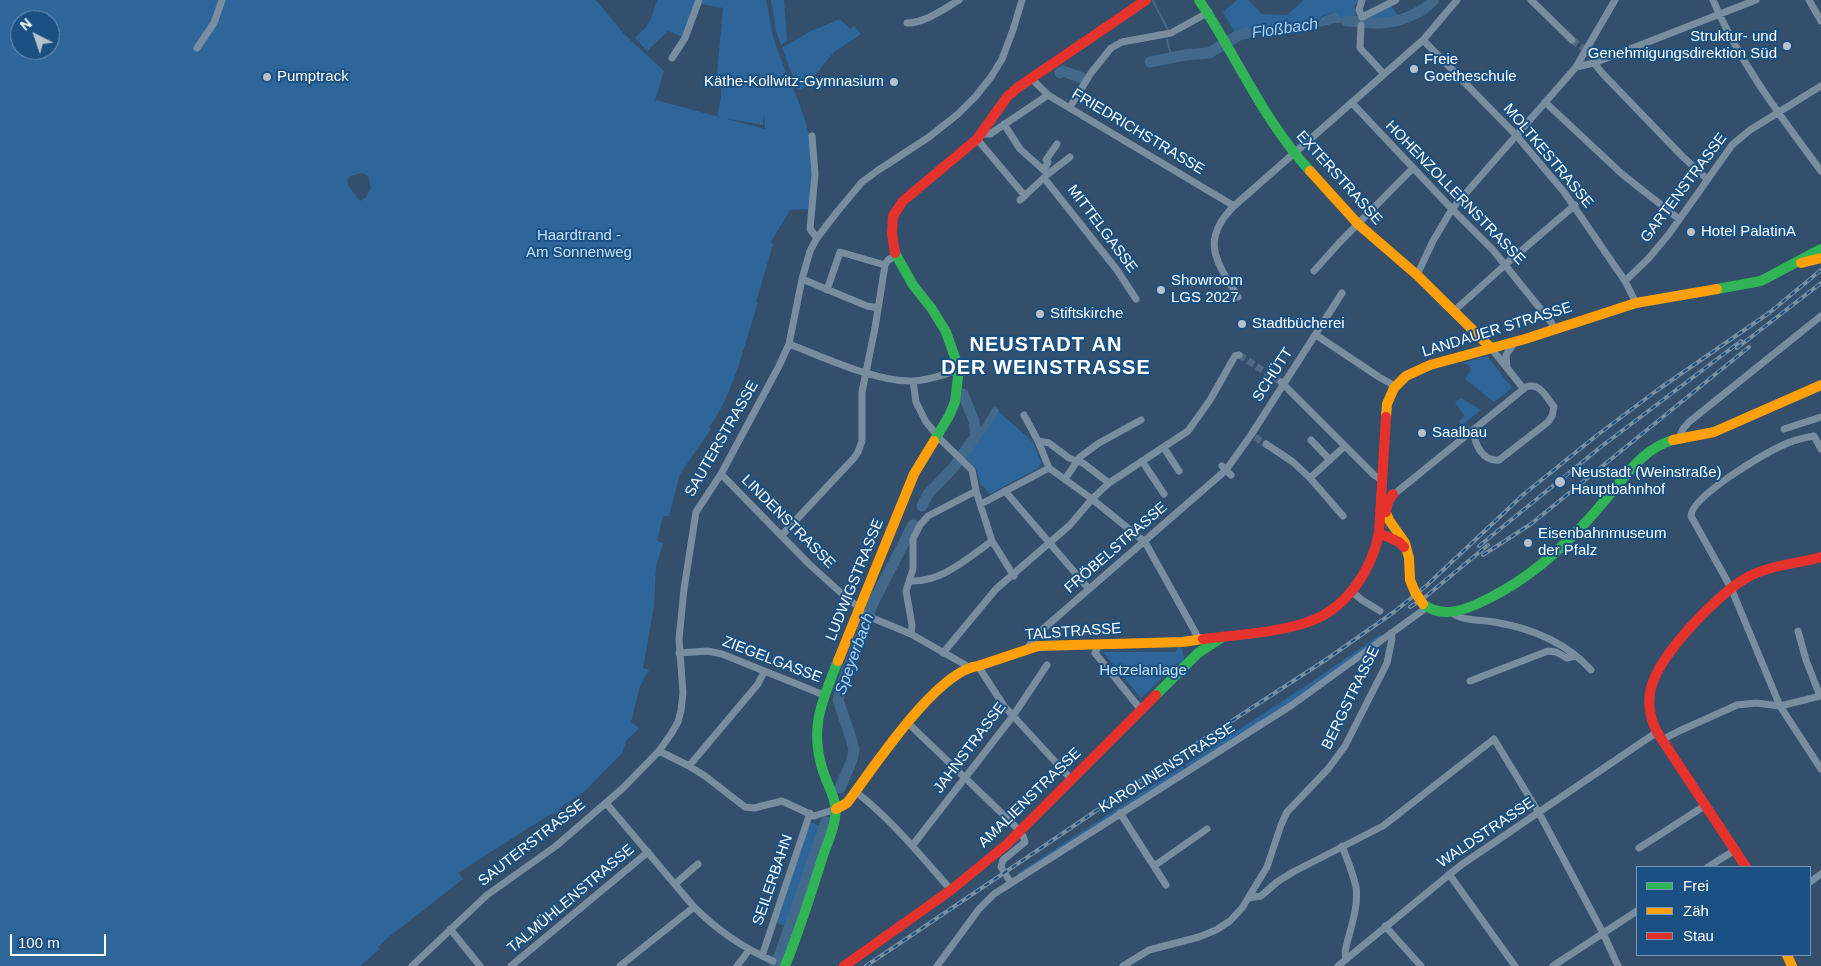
<!DOCTYPE html>
<html>
<head>
<meta charset="utf-8">
<style>
	body { margin:0 }
	#map { position:relative; width:1821px; height:966px; overflow:hidden; background:#334f6b; font-family:Arial,sans-serif }
	canvas { display:block }
	.legend { position:absolute; left:1636px; top:866px; width:175px; height:90px; box-sizing:border-box; background:#1b5083; border:1px solid #7696b5; margin:0; padding:6px 9px; list-style:none; font-size:15px; color:#fff }
	.legend li { display:flex; align-items:center; gap:10px; height:25px }
	.legend b { width:25px; border:1px solid #7696b5 }
	.north { position:absolute; left:10px; top:10px; width:50px; height:50px; box-sizing:border-box; background:#1b5083; border:1px solid #7696b5; border-radius:50%; rotate:319deg; font-size:14px; font-weight:700; line-height:20px; text-align:center; color:#fff }
	.north::after { content:''; display:block; margin:auto; width:18px; height:22px; background:#b8c1cb; clip-path:polygon(50% 0,100% 100%,50% 72%,0 100%) }
	.scale { position:absolute; left:10px; top:934px; width:96px; height:22px; box-sizing:border-box; border:2px solid #fff; border-top:0; padding-left:6px; font-size:15px; line-height:18px; white-space:nowrap; color:#fff; -webkit-text-stroke:4px #1b5083; paint-order:stroke }
</style>
</head>
<body>
<div id="map">
<canvas width="1821" height="966"></canvas>
<ul class="legend">
<li><b style="height:6px;background:#30b455"></b>Frei</li>
<li><b style="height:6px;background:#ff9f0a"></b>Zäh</li>
<li><b style="height:6px;background:#e5322d"></b>Stau</li>
</ul>
<div class="north">N</div>
<div class="scale">100 m</div>
</div>
<script>
const g = document.querySelector('canvas').getContext('2d');
g.lineJoin = 'round';
function paint(path, color) { g.fillStyle = color; g.fill(path, 'evenodd'); }
function trace(path, color, width, dash) { g.strokeStyle = color; g.lineWidth = width; g.lineCap = dash ? 'butt' : 'round'; g.setLineDash(dash || []); g.stroke(path); }
function drawText(font, color, halo, rows, align = 'center') {
  g.font = font + ' Arial,sans-serif'; g.lineWidth = 4; g.setLineDash([]); g.textBaseline = 'middle'; g.strokeStyle = halo; g.fillStyle = color; for (const [text, x, y, turn = 0] of rows) {
    g.save(); g.translate(x, y); g.rotate((+turn || 0) * Math.PI / 180); g.textAlign = isNaN(turn) ? turn : align; if (halo) g.strokeText(text, 0, 0); g.fillText(text, 0, 0); g.restore();
  }
}
const green = new Path2D(`
	M0 0H596L624 34 664 71 655 100 765 129 764 111 763 125 717 117 721 98V85L716 84 723 8 701 4 702 0H766C770 16 771 33 777 49 788 79 804 108 810 140 814 160 810 188 810 209L790 210 771 242 773 244 757 299 755 301 758 302C746 339 733 397 709 427L711 429 680 474 669 516H663L657 541 663 543 656 567 654 606 643 668 649 670 640 686 631 722 639 728 626 741 622 753 585 791 564 805 554 815 552 813 458 873 463 879 385 940 378 947 380 949 360 966H0ZM20 20H50V50H20ZM363 173 368 176 371 188 366 197 360 201 349 187 347 180 350 176Z
	M657 0H696L682 37 668 31 647 51 635 38 646 27 651 19Z
	M771 0H784L787 41 781 45 776 31Z
	M1237 0H1248L1262 14 1287 15 1304 0H1359L1354 7 1357 13 1349 18H1341L1336 12 1322 16 1319 20 1292 26 1246 30 1236 34 1223 12Z
	M1390 5 1399 17 1380 21 1367 19 1366 17Z
	M840 19 850 29 854 26 861 34 834 52 811 80 812 84 798 90 782 48 809 32Z
	M1487 356 1512 388 1494 402 1465 379 1471 370 1469 365 1462 363Z
	M1461 398 1481 410 1462 425 1459 421 1465 416 1455 403Z
	M998 411 1033 442 1041 463 1038 468 990 494 980 483 976 468 964 457 977 437 988 428Z
	M1381 634 1382 636 1290 703 1187 768 1185 765 1319 677Z
	M1181 647 1183 652 1184 660 1180 665 1178 663 1141 698 1103 652H1176L1178 648Z
	M1183 766 1185 769 1019 874 1018 873Z
	M809 822 822 826 787 927 777 923Z`);
const water = new Path2D(`
	M1336 12 1341 18 1359 19V23H1335L1288 35 1251 34 1236 39 1234 35 1246 30 1292 26 1319 21 1322 17Z`);
const stream = new Path2D(`
	M1153 1 1168 30
	M1167 40 1172 59
	M1074 77 1075 76`);
const canal = new Path2D(`
	M976 436 984 429 995 411`);
const river = new Path2D(`
	M1347 21C1358 21 1368 23 1379 23 1397 23 1422 14 1433 0
	M1150 62 1185 55 1209 53 1239 35 1247 33
	M1060 73 1063 71 1082 78
	M922 506 928 494 953 468 976 436 974 421 963 394
	M840 788 852 760 854 749 849 732 838 700 841 687 873 603 913 525
	M774 966 780 954 826 822`);
const streetTunnel = new Path2D(`
	M1572 40 1586 50
	M1239 355 1281 382
	M1255 437 1266 444`);
const street = new Path2D(`
	M1362 0 1359 10 1362 17 1396 0
	M1531 0 1572 40
	M1713 0C1739 62 1781 117 1821 171
	M1809 0 1821 21
	M907 23C925 23 944 9 959 0
	M1361 25 1360 48 1384 74
	M1423 40 1516 135 1564 192 1625 281 1636 303
	M197 48 214 23 222 0
	M672 58 685 38 699 0
	M1594 63 1603 74 1682 156 1707 179
	M1576 67 1594 63 1756 0
	M1031 78 1048 95 1058 101 1234 206
	M1545 102 1622 174 1679 219
	M1352 103 1452 209 1493 250 1551 322 1554 329
	M1070 107 1091 73 1111 48 1122 42 1171 33 1209 12
	M1004 124 1020 149 1048 174
	M982 134H990L1048 95
	M812 136 815 174 810 229 817 238
	M977 139 1025 196
	M1044 170 1048 162 1046 160 1057 144
	M1044 178 1117 270 1136 299
	M1020 200 1048 174 1070 157
	M1314 271 1339 243 1413 168
	M1417 275 1433 241 1452 209 1576 67 1615 0
	M802 279 867 306 878 308
	M1625 281 1648 259 1669 234 1732 145 1750 130 1821 86
	M827 290 840 252 885 265
	M1238 297C1217 262 1199 241 1234 206L1423 40 1457 0
	M1454 311 1506 264 1575 205
	M1316 335 1379 377 1395 386
	M789 344C821 356 878 383 913 381 935 380 958 369 979 362
	M1491 348 1523 388
	M1507 367 1506 355 1515 342
	M913 381 916 402 926 422 941 440 972 470 976 491 992 541 1014 576
	M1281 382 1374 475 1382 480
	M1024 415 1038 441 1049 468
	M1784 429 1821 417
	M1679 438 1683 429 1689 422 1821 316
	M1311 440 1330 460
	M1038 441 1049 443 1069 458 1083 463 1109 483
	M1266 444 1293 462 1310 478 1343 516
	M1164 448 1179 471
	M1821 449 1814 436C1802 438 1791 441 1781 446 1763 454 1691 497 1691 516L1731 588 1780 706 1821 769
	M1142 461 1164 494
	M1222 466 1231 475
	M721 474 809 564 850 601 860 607
	M1310 478 1345 446
	M1065 479 1080 457 1099 443 1141 420
	M1005 491 1089 589
	M1391 496 1398 491 1526 387C1540 382 1546 397 1554 407L1552 416 1548 422 1499 460C1483 462 1474 444 1474 431
	M981 504 1049 468 1092 499 1145 542 1199 639
	M781 536 854 458 858 452 862 441V392L875 328 885 265 888 260 896 256
	M910 581C941 583 969 557 992 541
	M1351 591 1362 600 1380 611
	M858 612 911 634 969 667
	M1452 613C1463 621 1482 620 1494 622 1530 628 1566 642 1591 670
	M1798 631 1806 660 1820 696
	M911 634 912 625 906 591 913 569V539L920 525 928 516 976 491
	M1099 644 1095 653 1142 711
	M1028 648 1035 636 1226 470 1251 435 1342 293
	M679 653 708 651 722 654 824 695
	M943 653 996 589 1070 525 1092 499 1109 483 1188 431 1210 400 1235 356 1239 355
	M978 666 1004 706 1072 780
	M1470 681 1548 651 1556 652 1567 658 1576 656
	M908 723 1015 826 1023 836 1025 842 1003 860 1001 867 1011 883
	M1662 740 1677 732 1737 705 1756 703 1780 706 1821 696
	M659 751 689 766 705 776 745 807 754 808 782 801 814 816 836 809
	M689 766 758 684 764 672
	M856 792C892 820 921 856 951 890
	M606 803 694 907C717 930 743 948 773 961
	M1120 813 1166 885
	M912 846 1013 716 1047 665
	M1342 846C1347 859 1353 873 1356 887 1359 909 1349 931 1345 952L1346 959
	M1639 848 1706 805
	M1154 866 1207 829
	M1708 867 1735 850
	M1449 874 1515 966
	M1810 882 1821 874
	M675 884 698 864
	M1249 898 1261 896 1277 882 1293 872 1383 826 1494 739 1539 813 1603 933 1618 966
	M1385 926 1421 966
	M450 929 480 966
	M762 956 810 813
	M412 966 487 895 556 846 623 788 659 751 671 734 678 722 681 710 683 693 679 639 684 589 696 512 721 474 779 366 789 344 802 279 810 251 817 238 837 212 862 182 877 171 929 137 958 114 976 96 991 77 1002 59 1013 30 1022 0
	M511 966 648 852
	M620 966 694 907
	M737 966 749 950
	M937 966 979 909 994 894 1292 705 1426 608
	M1123 966 1149 950 1199 937 1216 930 1230 921 1242 908 1267 867 1281 825 1287 812 1328 769 1345 746 1387 663 1392 639 1391 633
	M1338 966 1461 865 1657 732
	M1553 966 1637 911`);
const fast = new Path2D(`
	M1199 0C1237 57 1263 120 1310 171
	M895 253 913 285 932 309 946 332 959 369 955 402 949 416 934 441
	M1717 289 1761 281 1821 249
	M1423 604C1440 617 1459 612 1477 604 1515 587 1547 563 1575 533 1586 523 1596 511 1606 499 1625 477 1643 448 1673 440
	M1156 695 1198 653 1221 638
	M785 966C799 932 810 897 821 862 825 848 833 833 835 818 838 800 828 787 823 771 809 728 822 701 838 661`);
const slow = new Path2D(`
	M1310 171 1358 224 1417 275 1491 348
	M1801 263 1821 258
	M1386 417 1387 404 1394 388 1406 376 1430 365 1525 339 1636 303 1717 289
	M1673 440 1714 432 1821 385
	M1381 501 1389 520 1405 543 1409 558 1410 580 1415 592
	M838 661 914 474 934 441
	M836 809 847 803C873 769 936 671 978 666L1038 646 1183 642 1203 639
	M1787 955 1792 966`);
const jam = new Path2D(`
	M895 253 892 234 893 216 903 201 977 139 1007 97 1017 88 1146 0
	M1386 512 1388 502 1393 494
	M1379 533 1399 542 1404 547
	M1203 639C1236 635 1273 633 1305 623 1345 611 1371 572 1379 533L1386 417
	M1746 867 1657 732C1650 718 1647 703 1651 688 1659 655 1718 593 1748 577 1770 565 1797 564 1821 557
	M844 966 951 890 1006 845 1156 695`);
const rail = new Path2D(`
	M1737 348 1821 283
	M1479 546 1602 446 1741 341
	M1483 555 1531 524 1749 347
	M1410 607 1424 598 1488 545
	M866 966 1167 763 1327 659 1394 612 1426 586 1524 494 1596 436 1656 391 1769 313 1821 270`);
const slowBridge = new Path2D(`
	M1415 592 1423 604`);
const markers = [
	[1787,46,5,"#b8c1cb"],
	[1414,69,5,"#b8c1cb"],
	[267,77,5,"#b8c1cb"],
	[894,82,5,"#b8c1cb"],
	[1691,232,5,"#b8c1cb"],
	[1161,290,5,"#b8c1cb"],
	[1040,314,5,"#b8c1cb"],
	[1242,324,5,"#b8c1cb"],
	[1422,433,5,"#b8c1cb"],
	[1560,482,6,"#b8c1cb"],
	[1528,543,5,"#b8c1cb"]
];
const poiNames = [
	["Struktur- und",1777,37,"right"],
	["Genehmigungsdirektion Süd",1777,54,"right"],
	["Freie",1424,60],
	["Goetheschule",1424,77],
	["Pumptrack",277,77],
	["Käthe-Kollwitz-Gymnasium",884,82,"right"],
	["Hotel PalatinA",1701,232],
	["Showroom",1171,281],
	["LGS 2027",1171,298],
	["Stiftskirche",1050,314],
	["Stadtbücherei",1252,324],
	["Saalbau",1432,433],
	["Neustadt (Weinstraße)",1571,473],
	["Hauptbahnhof",1571,490],
	["Eisenbahnmuseum",1538,534],
	["der Pfalz",1538,551]
];
const streetNames = [
	["FRIEDRICHSTRASSE",1138,132,31],
	["MOLTKESTRASSE",1548,156,50],
	["EXTERSTRASSE",1339,178,48],
	["GARTENSTRASSE",1684,188,-53],
	["HOHENZOLLERNSTRASSE",1455,193,46],
	["MITTELGASSE",1102,229,53],
	["LANDAUER STRASSE",1497,330,-17],
	["SCHÜTT",1273,375,-57],
	["SAUTERSTRASSE",722,439,-60],
	["LINDENSTRASSE",788,522,45],
	["FRÖBELSTRASSE",1116,548,-41],
	["LUDWIGSTRASSE",855,580,-68],
	["TALSTRASSE",1073,632,-4],
	["ZIEGELGASSE",772,660,21],
	["BERGSTRASSE",1351,698,-64],
	["JAHNSTRASSE",970,748,-53],
	["KAROLINENSTRASSE",1167,768,-32],
	["AMALIENSTRASSE",1030,798,-44],
	["WALDSTRASSE",1486,833,-34],
	["SAUTERSTRASSE",532,843,-38],
	["SEILERBAHN",773,880,-71],
	["TALMÜHLENSTRASSE",571,899,-40]
];
const parkNames = [
	["Haardtrand -",579,236],
	["Am Sonnenweg",579,253],
	["Hetzelanlage",1143,671]
];
const waterNames = [
	["Floßbach",1285,29,-8],
	["Speyerbach",855,654,-70]
];
const districtNames = [
	["NEUSTADT AN",1046,345],
	["DER WEINSTRASSE",1046,368]
];
paint(green, '#2f669a');
paint(water, '#42688c');
trace(stream, '#42688c', 2);
trace(canal, '#42688c', 7);
trace(river, '#42688c', 11);
trace(streetTunnel, '#526981', 7, [7, 3.5]);
trace(street, '#798da1', 7);
trace(fast, '#30b455', 10);
trace(slow, '#ff9f0a', 10);
trace(jam, '#e5322d', 10);
trace(rail, '#7a8fa1', 4);
trace(rail, '#1b5083', 2, [5.5]);
trace(slowBridge, '#ff9f0a', 10);
for (const [x, y, r, color] of markers) { const dot = new Path2D(); dot.arc(x, y, r, 0, 2 * Math.PI); g.fillStyle = color; g.fill(dot); trace(dot, '#1b5083', 2); }
drawText('15px', '#fff', '#1b5083', poiNames, 'left');
drawText('15px', '#fff', '#1b5083', streetNames);
drawText('15px', '#c5e0f8', '#1b5083', parkNames);
drawText('italic 16px', '#abd1f2', '#1b5083', waterNames);
g.letterSpacing = '1px';
drawText('bold 20px', '#fff', '#1b5083', districtNames);
g.letterSpacing = '0px';
</script>
</body>
</html>
